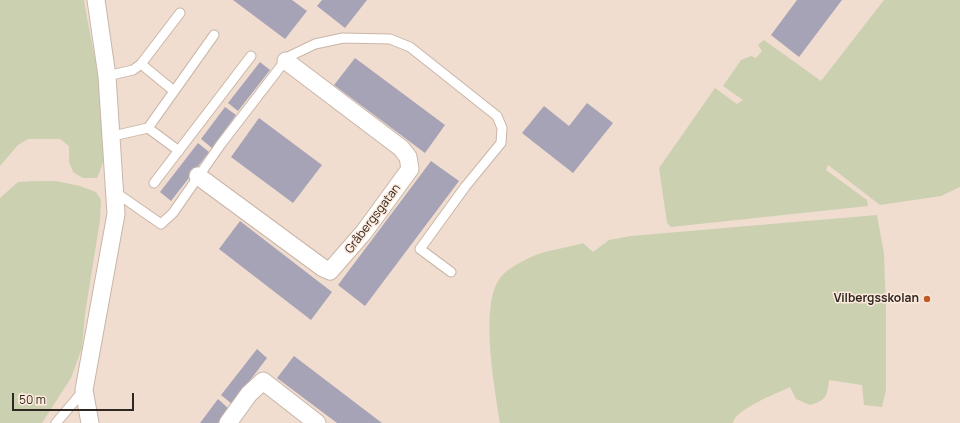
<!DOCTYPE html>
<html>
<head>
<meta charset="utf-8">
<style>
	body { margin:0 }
	#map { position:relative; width:960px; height:423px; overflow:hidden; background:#f0ddcf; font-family:Manrope,sans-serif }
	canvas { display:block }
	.scale { position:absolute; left:12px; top:393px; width:122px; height:18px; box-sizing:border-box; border:2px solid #2f2822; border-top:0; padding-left:5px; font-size:12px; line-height:14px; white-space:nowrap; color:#2f2822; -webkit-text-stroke:3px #feeadc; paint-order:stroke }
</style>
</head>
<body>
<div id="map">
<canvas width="960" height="423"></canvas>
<div class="scale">50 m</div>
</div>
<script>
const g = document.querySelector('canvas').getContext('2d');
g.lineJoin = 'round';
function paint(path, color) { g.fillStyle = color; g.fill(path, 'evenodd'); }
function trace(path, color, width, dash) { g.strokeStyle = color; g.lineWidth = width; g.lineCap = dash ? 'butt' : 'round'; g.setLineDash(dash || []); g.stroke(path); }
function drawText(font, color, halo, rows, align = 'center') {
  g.font = font + ' Manrope,sans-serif'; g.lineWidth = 3; g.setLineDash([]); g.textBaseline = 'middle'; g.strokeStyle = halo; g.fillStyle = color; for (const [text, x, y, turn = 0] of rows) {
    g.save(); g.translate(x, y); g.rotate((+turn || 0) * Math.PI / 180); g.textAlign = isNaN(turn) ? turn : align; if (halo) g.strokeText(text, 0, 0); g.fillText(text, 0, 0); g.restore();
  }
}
const green = new Path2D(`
	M0 0H84C91 45 106 98 106 142 106 155 102 167 97 178H83L73 172 69 162V146L60 139H28L18 145 0 166Z
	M884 0H960V187L941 196 880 205 828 165 826 170 867 200 868 206 671 227 667 223 659 168 715 88 737 104 743 100 723 86 741 60 751 56 756 58 762 51 758 45 764 40 821 81Z
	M35 181H56L80 186 96 192 101 200 100 220 85 314 82 348 71 378 42 423H0V198L18 182Z
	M877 215 884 254 886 311V390L882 407 864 405 862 385 829 380C827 396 827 400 810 405L796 399 790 387C778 393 735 409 733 423H500C495 389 479 306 500 278 505 271 517 264 525 260 542 250 564 249 583 243L593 252 609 240 631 236Z`);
const building = new Path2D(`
	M233 0H292L307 11 285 39Z
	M322 0H367L345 28 317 6Z
	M797 0H842L799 57 771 35Z
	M355 58 445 125 425 153 334 85Z
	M260 62 270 70 238 111 228 103Z
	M587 103 613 123 573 173 522 133 544 106 569 126Z
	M225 107 236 115 212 148 201 139Z
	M259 118 322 165 293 203 231 157Z
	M198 143 209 152 171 201 160 192Z
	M431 161 459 181 365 306 338 285Z
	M240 221 332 292 311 320 219 249Z
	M257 349 267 358 232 404 221 395Z
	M294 356 382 423H337L277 378Z
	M218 399 229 409 218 423H200Z`);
const service = new Path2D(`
	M141 64 174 91
	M107 76 133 70 141 64 180 13
	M148 128 214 35
	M113 136 148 128 179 151
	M154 183 251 56
	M115 192 161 224 173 213 221 144 288 57 315 44 343 38 390 39 410 47 483 105 497 116 502 128 501 143 465 187 420 249 451 272
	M56 423 84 390`);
const minor = new Path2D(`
	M198 176 323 268 330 271 364 232 410 169 408 157 401 148 286 61
	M90 423 84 390 116 214 107 76 96 0
	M228 423 249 394 263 381 317 423`);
const markers = [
	[927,299,4,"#bf5c25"]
];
const streetNames = [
	["Gråbergsgatan",373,219,-53]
];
const poiNames = [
	["Vilbergsskolan",919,299]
];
paint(green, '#cbd0b1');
paint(building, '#a6a3b7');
trace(service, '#c9b6a8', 11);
trace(minor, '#c9b6a8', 19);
trace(service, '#fff', 9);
trace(minor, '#fff', 17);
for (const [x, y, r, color] of markers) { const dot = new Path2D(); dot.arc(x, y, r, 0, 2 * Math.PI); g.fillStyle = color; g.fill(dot); trace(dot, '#feeadc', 1.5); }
drawText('12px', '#2f2822', '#feeadc', streetNames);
drawText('bold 12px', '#2f2822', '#feeadc', poiNames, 'right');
</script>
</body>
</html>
